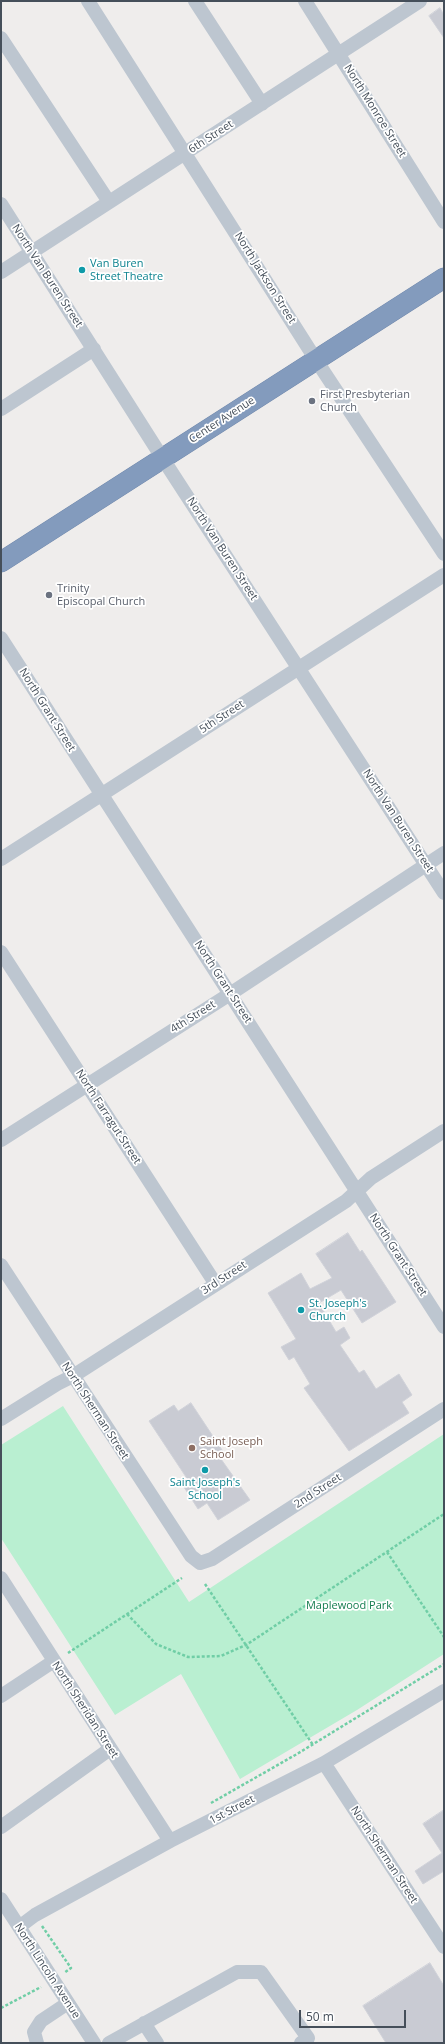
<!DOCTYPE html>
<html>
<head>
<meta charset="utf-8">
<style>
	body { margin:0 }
	#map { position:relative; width:445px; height:2044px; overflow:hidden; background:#efedec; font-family:"Open Sans",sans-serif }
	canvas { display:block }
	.frame { position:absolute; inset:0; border:2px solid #454f5a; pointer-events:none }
	.scale { position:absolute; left:299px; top:2010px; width:107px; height:18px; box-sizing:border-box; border:2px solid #454f5a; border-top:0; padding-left:5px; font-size:12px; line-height:14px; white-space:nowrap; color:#454f5a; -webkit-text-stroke:3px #fff; paint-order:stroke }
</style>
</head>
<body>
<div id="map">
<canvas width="445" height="2044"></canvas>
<div class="frame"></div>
<div class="scale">50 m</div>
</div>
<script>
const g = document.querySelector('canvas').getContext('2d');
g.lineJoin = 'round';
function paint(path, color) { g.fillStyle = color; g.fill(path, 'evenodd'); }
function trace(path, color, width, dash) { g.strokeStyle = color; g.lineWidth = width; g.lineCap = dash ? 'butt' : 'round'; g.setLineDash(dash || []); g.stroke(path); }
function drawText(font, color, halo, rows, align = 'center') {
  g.font = font + ' "Open Sans",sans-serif'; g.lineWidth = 3.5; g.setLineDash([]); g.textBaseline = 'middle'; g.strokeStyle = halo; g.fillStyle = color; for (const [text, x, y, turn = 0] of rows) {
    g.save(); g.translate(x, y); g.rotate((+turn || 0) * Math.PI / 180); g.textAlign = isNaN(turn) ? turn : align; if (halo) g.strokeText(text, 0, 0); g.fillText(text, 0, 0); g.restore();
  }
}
const green = new Path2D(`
	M63 1406 189 1602 444 1434V1654L357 1710 240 1779 181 1674 115 1715 1 1538V1445Z`);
const building = new Path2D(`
	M440 8 444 15V38L429 16Z
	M348 1233 360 1252 362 1250 396 1302 362 1323 341 1290 319 1303 336 1332 344 1327 350 1338 340 1345 359 1373 364 1370 376 1389 399 1374 412 1395 402 1402 409 1413 349 1451 304 1388 310 1384 294 1357 289 1360 281 1347 296 1339 268 1293 301 1273 310 1289 332 1278 316 1254Z
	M191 1403 226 1456 221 1459 250 1500 218 1520 207 1503 198 1509 182 1484 188 1480 149 1421 174 1405 178 1411Z
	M444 1810V1871L423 1884 415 1871 442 1853 423 1824Z
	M430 1963 444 1986V2043H386L363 2006Z`);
const path = new Path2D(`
	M387 1552 444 1637
	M205 1584 313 1745
	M127 1614 156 1644 188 1657 221 1656 246 1645 444 1514
	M68 1653 182 1578
	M211 1803 297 1754 444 1664
	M42 1926 71 1968 64 1973
	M1 2008 41 1987`);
const minor = new Path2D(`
	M88 1 316 360 444 554
	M195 1 262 104
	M305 1 444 222
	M1 38 109 202
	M1 204 163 459 444 893
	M1 272 420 1
	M1 409 94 349
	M1 638 444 1327
	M1 859 444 575
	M1 952 215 1283
	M1 1140 230 994 444 853
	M1 1265 191 1556 200 1563 212 1559 444 1409
	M1 1419 57 1384 73 1376 346 1201 371 1178 444 1131
	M1 1578 170 1841
	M1 1696 54 1661
	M324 1763 444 1947
	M1 1827 110 1749
	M1 1899 94 2043
	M19 1927 35 1915 170 1841 324 1763 444 1691
	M144 2023 157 2043
	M37 2043 34 2032 41 2021 68 2003
	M109 2043 237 1972H261L308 2038 301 2043`);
const highway = new Path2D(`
	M1 562 444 278`);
const markers = [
	[82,270,4,"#0f9aa8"],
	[312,401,4,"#6b7280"],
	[49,595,4,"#6b7280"],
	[301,1310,4,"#0f9aa8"],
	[192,1448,4,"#8d6e63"],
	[205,1470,4,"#0f9aa8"]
];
const streetNames = [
	["North Monroe Street",375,111,58],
	["6th Street",211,137,-33],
	["North Van Buren Street",47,276,57],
	["North Jackson Street",265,278,58],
	["Center Avenue",222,420,-33],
	["North Van Buren Street",222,549,57],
	["North Grant Street",47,710,58],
	["5th Street",222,717,-33],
	["North Van Buren Street",398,821,57],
	["North Grant Street",223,982,57],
	["4th Street",193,1017,-32],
	["North Farragut Street",108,1117,57],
	["North Grant Street",398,1255,57],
	["3rd Street",224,1278,-33],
	["North Sherman Street",95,1411,57],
	["2nd Street",318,1491,-33],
	["North Sheridan Street",85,1710,57],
	["1st Street",232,1810,-28],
	["North Sherman Street",384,1855,57],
	["North Lincoln Avenue",47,1971,57]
];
const cultureNames = [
	["Van Buren",90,264],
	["Street Theatre",90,277],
	["St. Joseph's",309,1304],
	["Church",309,1317],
	["Saint Joseph's",205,1483,"center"],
	["School",205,1496,"center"]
];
const worshipNames = [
	["First Presbyterian",320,395],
	["Church",320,408],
	["Trinity",57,589],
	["Episcopal Church",57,602]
];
const educationNames = [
	["Saint Joseph",200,1442],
	["School",200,1455]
];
const parkNames = [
	["Maplewood Park",349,1606]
];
paint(green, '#b9efd1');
paint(building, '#c9cbd3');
trace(building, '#d0d2d9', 1);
trace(highway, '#6e86a9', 21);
trace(path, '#70cea6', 2.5, [3, 2]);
trace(minor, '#bdc6d0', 14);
trace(highway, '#839bbd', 20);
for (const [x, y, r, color] of markers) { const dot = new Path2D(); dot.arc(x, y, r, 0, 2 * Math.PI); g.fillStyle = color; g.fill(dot); trace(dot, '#fff', 1.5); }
drawText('11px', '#454f5a', '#fff', streetNames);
drawText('11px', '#0d838f', '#fff', cultureNames, 'left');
drawText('11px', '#5b616d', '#fff', worshipNames, 'left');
drawText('11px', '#785e54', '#fff', educationNames, 'left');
drawText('11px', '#147d4f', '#fff', parkNames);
</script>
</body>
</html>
